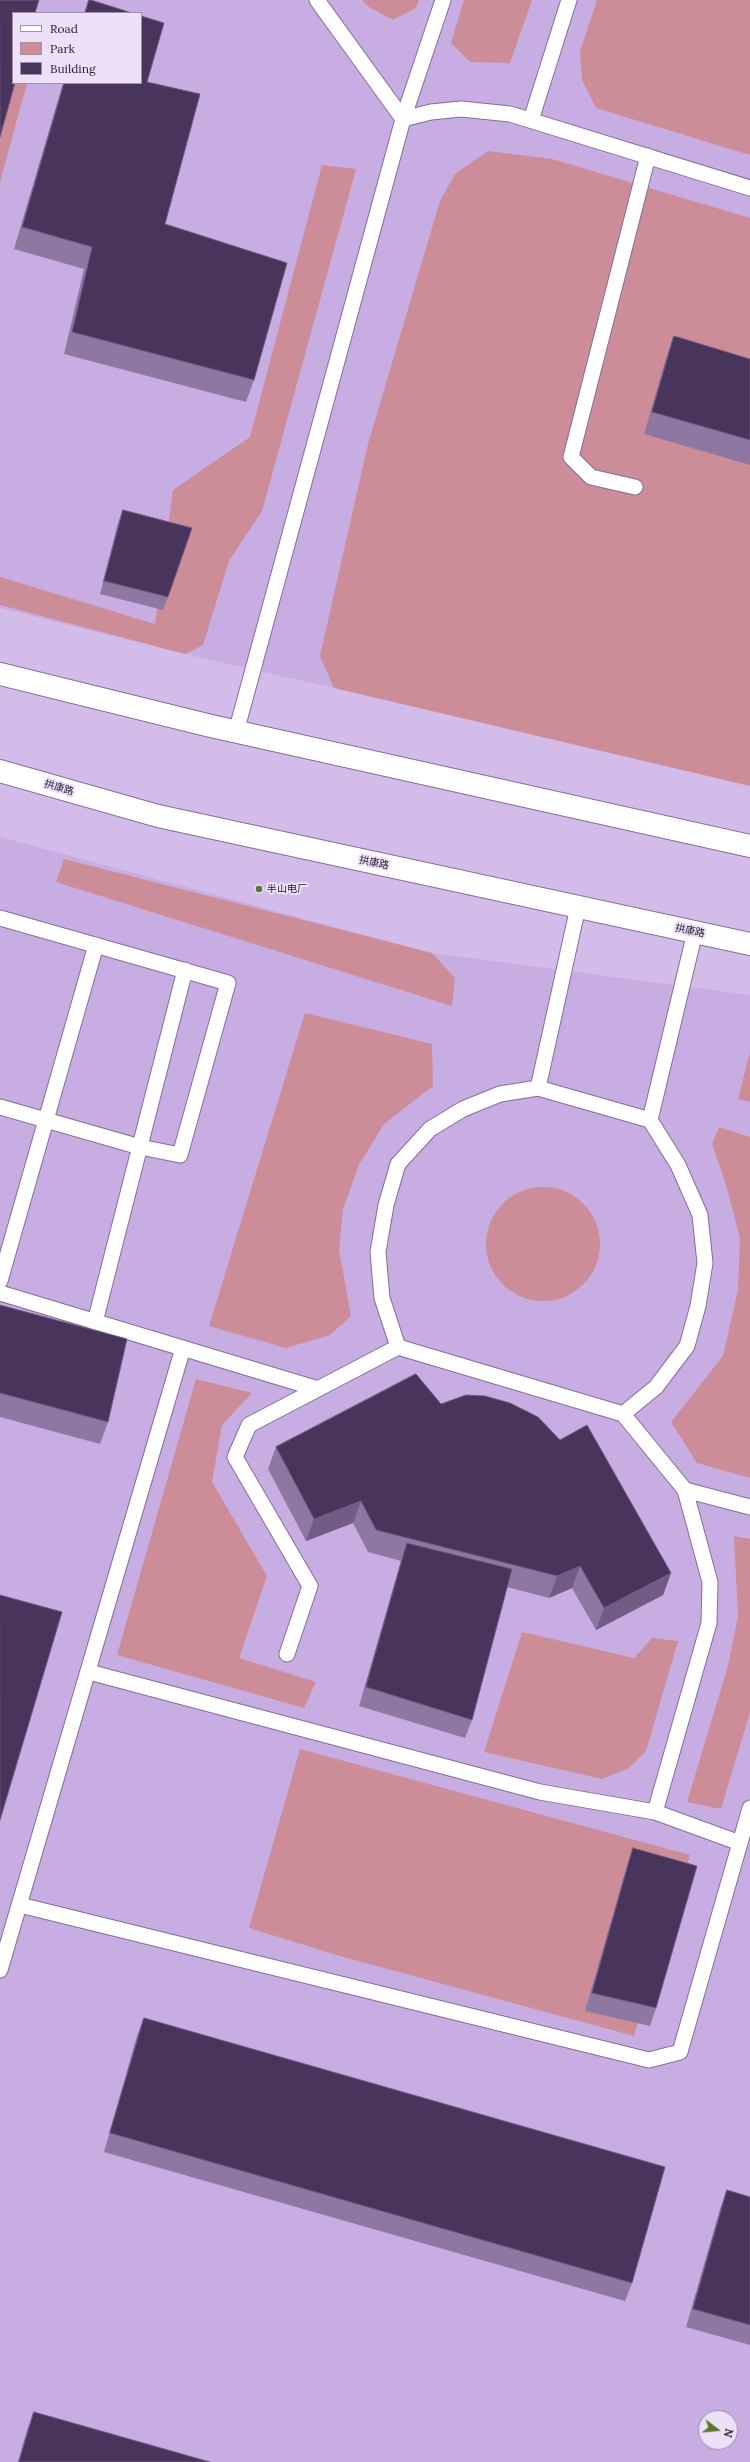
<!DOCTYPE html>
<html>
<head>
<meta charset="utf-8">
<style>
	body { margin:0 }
	#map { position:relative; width:750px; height:2462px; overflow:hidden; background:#d3bbea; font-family:Lora,serif }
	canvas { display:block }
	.legend { position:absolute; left:12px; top:12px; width:130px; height:72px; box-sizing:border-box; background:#ede1f9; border:1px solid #9c91a7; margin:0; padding:5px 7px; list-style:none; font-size:12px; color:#231a2b }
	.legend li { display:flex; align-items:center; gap:8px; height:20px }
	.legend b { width:20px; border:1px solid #9c91a7 }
	.north { position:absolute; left:698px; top:2410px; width:40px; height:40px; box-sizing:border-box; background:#ede1f9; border:1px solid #9c91a7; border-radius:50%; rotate:106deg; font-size:11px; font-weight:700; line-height:16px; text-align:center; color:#231a2b }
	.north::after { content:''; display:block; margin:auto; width:14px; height:18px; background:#58752a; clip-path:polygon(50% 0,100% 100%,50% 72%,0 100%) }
</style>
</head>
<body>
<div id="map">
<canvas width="750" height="2462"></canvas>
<ul class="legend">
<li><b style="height:5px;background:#fff"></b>Road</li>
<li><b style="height:11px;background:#cc8d98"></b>Park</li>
<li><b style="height:11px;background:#49345b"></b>Building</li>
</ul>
<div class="north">N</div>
</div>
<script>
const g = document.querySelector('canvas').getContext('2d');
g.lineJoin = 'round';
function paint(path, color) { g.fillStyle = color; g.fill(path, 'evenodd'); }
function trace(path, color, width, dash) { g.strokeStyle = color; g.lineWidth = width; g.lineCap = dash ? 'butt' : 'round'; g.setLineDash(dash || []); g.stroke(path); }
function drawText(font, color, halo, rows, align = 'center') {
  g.font = font + ' Lora,"Noto Sans SC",serif'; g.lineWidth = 4; g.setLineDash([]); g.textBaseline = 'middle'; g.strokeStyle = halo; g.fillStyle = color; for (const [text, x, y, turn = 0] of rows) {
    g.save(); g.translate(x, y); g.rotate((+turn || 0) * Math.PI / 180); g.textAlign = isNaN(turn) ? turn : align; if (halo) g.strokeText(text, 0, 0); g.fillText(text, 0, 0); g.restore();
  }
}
const built = new Path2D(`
	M24 0H750V783L185 654 0 608V81L13 83H141V13H20Z
	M0 837 432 953 750 995V2462H0ZM706 2418H730V2442H706Z`);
const green = new Path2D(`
	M362 0H419L416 8 393 20 369 7Z
	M464 0H532L510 63 470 62 451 43Z
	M597 0H750V155L596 108 582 80 580 51Z
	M0 81 27 83 0 182Z
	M488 151 552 159 750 218V786L334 688 320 656 368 444 440 201 455 174Z
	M322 165 356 169 262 511 229 561 203 645 185 654 0 605V577L155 624 173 490 250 437Z
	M64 859 432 953 455 978 452 1006 56 882Z
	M305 1013 432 1044 433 1086 384 1124 359 1165 343 1209 339 1250 351 1316 330 1335 286 1348 209 1326Z
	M750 1052V1102L738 1099Z
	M719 1127 750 1137V1478L697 1463 671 1422 723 1356 738 1290 740 1238 725 1181 712 1144Z
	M486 1244a57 57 0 1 1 114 0a57 57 0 1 1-114 0Z
	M196 1379 252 1393 222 1425 212 1482 267 1576 239 1658 316 1682 304 1708 117 1655Z
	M734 1536 750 1539V1712L721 1809 687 1802 728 1666 738 1616Z
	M522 1632 634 1658 652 1638 678 1641 646 1751 629 1768 602 1779 484 1752Z
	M300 1749 690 1855 634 2036 340 1956 249 1928Z`);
const service = new Path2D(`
	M317 0 403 119 431 112 461 109 510 114 750 188
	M531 120 569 0
	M635 487 591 477 571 457 648 156
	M236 732 403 119 443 0
	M578 907 538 1088 500 1094 463 1109 430 1129 398 1164 386 1205 378 1252 382 1298 398 1347 623 1414
	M0 918 228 983 180 1155 140 1147 0 1107
	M538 1088 650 1120
	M0 1281 96 945
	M0 1293 318 1389
	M95 1322 185 970
	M685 1490 750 1507
	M287 1654 310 1586 235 1457 249 1425 398 1347
	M89 1672 540 1792 655 1812 740 1843
	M655 1812 709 1623 710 1582 685 1490 623 1414 656 1387 687 1346 698 1306 705 1263 700 1215 678 1165 650 1120 695 932
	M20 1905 649 2060 680 2052 750 1808
	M0 1970 183 1348`);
const secondary = new Path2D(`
	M0 674 211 726 750 846
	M0 771 158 816 750 944`);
const wall = new Path2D(`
	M147 82 165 224 254 380 246 402 64 354 84 269 14 249 63 83H141Z
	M674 336 750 359V465L644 434 666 358Z
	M123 510 168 597 163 610 100 594 118 523Z
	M0 1305 108 1422 100 1444 0 1417Z
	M441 1404 560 1440 671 1573 663 1595 596 1630 572 1588 549 1598 507 1587 472 1720 465 1738 359 1706 401 1561 368 1552 353 1523 306 1541 268 1469 276 1447Z
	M633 1848 656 2008 650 2026 585 2011 627 1866Z
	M144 2018 632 2283 625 2301 104 2152 137 2036Z
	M727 2190 750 2197V2345L686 2327 720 2209Z
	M34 2412 210 2462H18L27 2430Z`);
const shadedWall = new Path2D(`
	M361 1501 353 1523 306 1541 314 1519Z
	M580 1566 572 1588 549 1598 557 1576Z
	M671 1573 663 1595 596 1630 604 1608Z`);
const building = new Path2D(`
	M0 0H39L35 13H13V83H15L0 137Z
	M89 0H91L132 13H85Z
	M141 16 164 23 147 82 200 94 165 224 287 263 254 380 72 332 92 247 22 227 64 83H141Z
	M674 336 750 359V440L652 412Z
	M123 510 192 528 168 597 104 581Z
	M0 1305 127 1339 108 1422 0 1393Z
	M416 1374 441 1404 466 1395 485 1396 510 1403 538 1417 560 1440 587 1425 671 1573 604 1608 580 1566 557 1576 376 1530 361 1501 314 1519 276 1447Z
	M407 1543 512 1569 472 1720 366 1687Z
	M0 1595 62 1612 0 1820Z
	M633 1848 697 1866 656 2008 592 1993Z
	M144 2018 665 2167 632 2283 110 2133Z
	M727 2190 750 2197V2325L693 2309Z
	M34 2412 210 2462H19Z`);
const markers = [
	[259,889,4,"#58752a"]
];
const streetNames = [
	["拱康路",59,788,16],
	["拱康路",374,863,12],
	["拱康路",690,931,12]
];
const poiNames = [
	["半山电厂",267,889]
];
paint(built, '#c8ade2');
paint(green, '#cc8d98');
trace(service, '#856e9a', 17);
trace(secondary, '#856e9a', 24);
trace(service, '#fff', 15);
trace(secondary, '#fff', 22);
paint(wall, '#8e78a2');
paint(shadedWall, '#725c86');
paint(building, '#49345b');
trace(building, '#725c86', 1);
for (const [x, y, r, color] of markers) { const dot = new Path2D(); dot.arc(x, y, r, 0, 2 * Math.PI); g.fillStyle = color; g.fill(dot); trace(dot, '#ede1f9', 1.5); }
drawText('10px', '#231a2b', '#ede1f9', streetNames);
drawText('10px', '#231a2b', '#ede1f9', poiNames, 'left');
</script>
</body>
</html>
